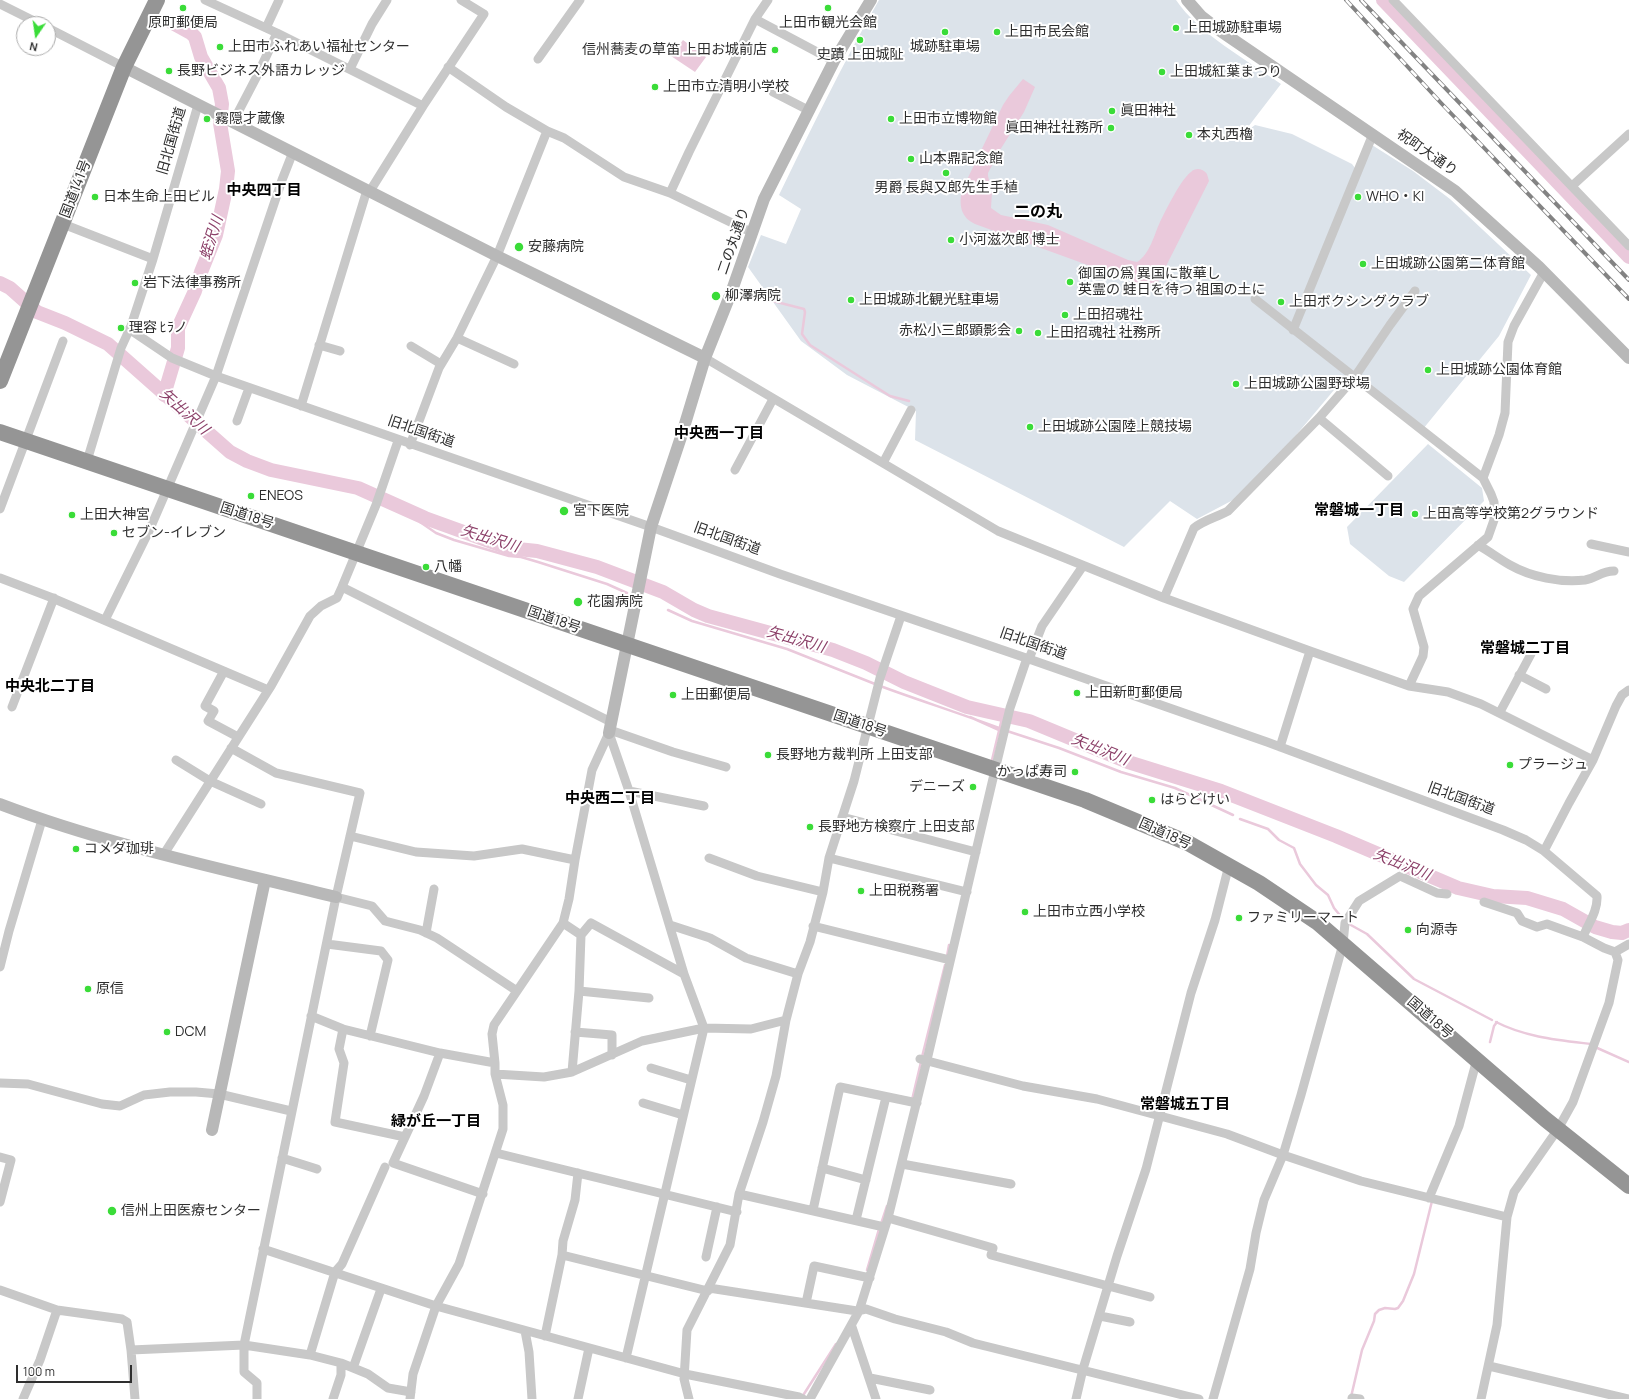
<!DOCTYPE html>
<html>
<head>
<meta charset="utf-8">
<style>
	body { margin:0 }
	#map { position:relative; width:1629px; height:1399px; overflow:hidden; background:#fff; font-family:Manrope,sans-serif }
	canvas { display:block }
	.north { position:absolute; left:16px; top:16px; width:40px; height:40px; box-sizing:border-box; background:#fff; border:1px solid #ababab; border-radius:50%; rotate:193deg; font-size:11px; font-weight:700; line-height:16px; text-align:center; color:#2e2e2e }
	.north::after { content:''; display:block; margin:auto; width:14px; height:18px; background:#3adc38; clip-path:polygon(50% 0,100% 100%,50% 72%,0 100%) }
	.scale { position:absolute; left:16px; top:1365px; width:116px; height:18px; box-sizing:border-box; border:2px solid #2e2e2e; border-top:0; padding-left:5px; font-size:12px; line-height:14px; white-space:nowrap; color:#2e2e2e; -webkit-text-stroke:3px #fff; paint-order:stroke }
</style>
</head>
<body>
<div id="map">
<canvas width="1629" height="1399"></canvas>
<div class="north">N</div>
<div class="scale">100 m</div>
</div>
<script>
const g = document.querySelector('canvas').getContext('2d');
g.lineJoin = 'round';
function paint(path, color) { g.fillStyle = color; g.fill(path, 'evenodd'); }
function trace(path, color, width, dash) { g.strokeStyle = color; g.lineWidth = width; g.lineCap = dash ? 'butt' : 'round'; g.setLineDash(dash || []); g.stroke(path); }
function drawText(font, color, halo, rows, align = 'center') {
  g.font = font + ' Manrope,"Noto Sans JP",sans-serif'; g.lineWidth = 4; g.setLineDash([]); g.textBaseline = 'middle'; g.strokeStyle = halo; g.fillStyle = color; for (const [text, x, y, turn = 0] of rows) {
    g.save(); g.translate(x, y); g.rotate((+turn || 0) * Math.PI / 180); g.textAlign = isNaN(turn) ? turn : align; if (halo) g.strokeText(text, 0, 0); g.fillText(text, 0, 0); g.restore();
  }
}
const green = new Path2D(`
	M879 0H1176C1199 34 1247 60 1281 84L1248 127 1251 128 1255 125 1292 134 1352 164 1355 168 1372 145 1413 171 1450 199 1531 275 1499 336 1423 429 1350 371 1260 478 1233 500 1197 519 1170 501 1124 547 915 440 916 411 847 375 801 341 748 267 761 235 786 244 801 209 779 195C811 129 843 63 879 0Z
	M1428 444 1482 488 1484 501 1404 582 1389 576 1350 544 1347 527Z`);
const water = new Path2D(`
	M683 40 706 57 695 72 671 56Z
	M1023 79 1035 87 1024 112 1000 150 988 173V176L992 192 991 208 1001 215 1048 225 1128 260 1137 262C1150 254 1154 235 1160 222 1166 210 1181 179 1191 172 1196 167 1203 169 1207 174L1209 181 1204 191 1158 282 1151 287H1148L975 224C960 217 959 204 962 190L1003 105 1009 96Z`);
const stream = new Path2D(`
	M761 298 804 309 805 312 802 334 810 345 890 396 909 401
	M418 514 420 522 436 533 454 540 509 556 521 557 538 562 607 584 627 593
	M668 610 692 621 787 649 875 684
	M880 686C921 701 962 714 1002 729
	M970 717 999 730
	M1007 731 1059 748 1121 772 1175 788 1233 815
	M992 760 1003 714
	M1240 819 1268 829 1279 840 1294 848 1300 864 1316 885 1328 895 1334 908 1343 919
	M1349 924 1367 934 1414 979 1492 1020
	M947 956 949 945
	M1496 1022C1525 1037 1558 1040 1591 1044
	M1490 1042 1494 1026 1497 1022
	M1595 1047 1629 1062
	M922 1057 945 965
	M912 1100 921 1062
	M881 1224 887 1206
	M867 1270 879 1229
	M802 1397 836 1344
	M1351 1397 1362 1350 1374 1321 1375 1314 1379 1310 1385 1308 1395 1309 1398 1308 1403 1301 1414 1274 1432 1201`);
const river = new Path2D(`
	M1383 0 1629 257
	M0 283 10 288 37 312 65 323 108 344 213 437 230 452 247 461 271 470 358 488 425 518 508 548 537 551 597 567 663 592 694 610 708 616 833 650 866 663 904 682 967 707 1029 721 1128 762 1221 791 1336 836 1458 888 1493 896 1527 898 1563 909 1595 927 1612 932 1622 933 1629 930
	M164 395 178 348V328L195 291 201 272 216 235 226 189 228 171 220 123 222 104 219 88 201 57 195 37 191 33 171 22`);
const street = new Path2D(`
	M205 0 277 33 423 106
	M1393 0 1629 246
	M0 4 40 24
	M755 19 834 61
	M48 28 124 67
	M266 28 279 0
	M538 59 580 0
	M448 67 506 107 547 131 564 138 624 177 670 193 753 233
	M350 69 372 24 387 0
	M773 92 810 111
	M233 122 257 76 277 33
	M1572 186 1629 134
	M370 191 423 106 484 14 461 0
	M670 193 689 152 755 19 768 0
	M63 224 153 259
	M1255 299 1483 478 1491 494 1494 502V520L1488 537 1419 596 1413 609 1424 647 1423 656 1409 686
	M129 329 172 358 216 376 651 527 780 574 1029 659 1267 742 1503 830 1526 840 1544 851 1597 896C1598 911 1588 924 1583 937
	M1293 330 1373 134
	M457 338 514 364
	M319 345 340 351
	M411 346 441 364
	M705 358 998 531 1164 598 1310 651 1409 686 1448 692 1481 704 1593 760
	M301 406 367 190
	M1319 418 1388 476
	M237 421 249 388
	M410 445 439 368 457 338 497 256 547 131
	M87 461 121 348 131 326 153 259 198 105
	M883 463 911 410
	M735 470 773 399
	M1483 478 1499 435 1505 413 1508 342 1514 326 1544 272
	M0 509 63 341
	M1591 544 1629 552
	M1478 545C1489 551 1499 559 1510 565 1531 577 1561 583 1585 580 1597 578 1601 571 1614 571
	M0 578 50 597 268 690
	M342 587 611 722
	M1164 598 1194 528C1204 520 1217 517 1228 511L1319 418 1354 378 1390 325 1415 291
	M105 620 149 531 216 376 282 180 293 152
	M1029 659 1042 626 1083 566
	M224 671 205 706 214 711 208 721 238 737
	M1519 675 1546 689
	M12 707 54 598
	M1500 712 1531 654
	M610 730 673 752 726 767
	M609 733 629 791 684 974 704 1028 626 1358
	M1280 747 1310 651
	M231 748 276 773 360 793 336 897 244 1345V1372L257 1383V1399
	M176 760 210 781 261 804
	M629 791 704 806
	M842 817 976 852
	M350 836 416 852 474 856 522 849 575 860
	M1544 851 1569 803 1593 760 1616 706 1622 695 1629 690
	M164 854 271 686 310 616 321 606 337 598 342 587 376 505 398 441
	M709 858 757 876 823 892
	M829 858 967 892
	M336 897 372 906 385 921 420 930 437 938 517 991
	M563 923 581 935
	M670 925 710 938 746 958 798 974
	M813 926 950 960
	M426 933 434 889
	M327 944 381 951 388 960 370 1036
	M1615 952 1629 944
	M0 967 9 931 42 820
	M579 991 649 998
	M311 1016 343 1029 440 1053 495 1063
	M343 1029 339 1049 344 1063 335 1122 405 1137
	M575 1032 612 1035V1055
	M440 1053 424 1096 393 1163 483 1194
	M920 1059 1023 1086 1097 1099 1227 1134 1283 1155 1361 1181 1507 1217
	M651 1068 691 1080
	M572 1072 579 991 581 935 591 923 684 974
	M495 1074 544 1077 572 1072 642 1041 704 1028 751 1029 786 1020
	M0 1083 28 1084 102 1104 120 1106 144 1095 170 1092H196L219 1094 291 1111
	M643 1103 683 1115
	M496 1153 737 1212
	M0 1157 11 1160 0 1202
	M282 1158 317 1169
	M902 1164 1011 1184
	M822 1168 866 1180
	M739 1194 884 1227
	M1429 1198 1459 1126 1477 1059
	M813 1210 840 1087 917 1103
	M888 1218 993 1248 991 1255 1150 1297
	M856 1220 886 1097
	M263 1249 436 1306 685 1374 799 1397 803 1399
	M562 1255 708 1291
	M706 1257 717 1207
	M709 1288 857 1311 866 1309 895 1319 946 1332 973 1343 1199 1399
	M0 1290 57 1310 122 1319 127 1322 131 1350 135 1399
	M806 1303 814 1266 870 1278
	M1100 1316 1130 1322
	M852 1327 876 1399
	M525 1331 529 1352 532 1399
	M545 1336 562 1255 563 1241 575 1200 578 1173
	M131 1350 244 1345 310 1355 341 1363 368 1374 388 1388 411 1392
	M310 1355 335 1272 342 1264 385 1167
	M1489 1366 1628 1399
	M353 1368 381 1289
	M870 1378 930 1390
	M1352 1398 1360 1399
	M23 1399 40 1360 57 1310
	M333 1399 341 1375V1363
	M410 1399 413 1374 436 1306 459 1264 503 1129V1105L495 1074V1063L492 1034 494 1025 563 923 569 899 575 860 592 770 609 733
	M578 1399 589 1348
	M689 1399 684 1379 687 1330 730 1245 739 1194 763 1122 776 1076 786 1020 798 974 810 942 823 892 829 858 854 781 880 678 901 616
	M810 1399 859 1311 888 1218 927 1060 995 770 1010 708 1027 658
	M1076 1399 1083 1369 1117 1256 1146 1169 1191 993 1215 920 1229 865
	M1213 1399 1250 1269 1256 1233 1264 1200 1283 1155 1301 1095 1343 944 1345 923 1359 901 1400 876 1437 893 1447 894
	M1481 1399 1497 1325 1507 1217 1514 1192 1558 1129 1573 1102 1609 1003 1618 960 1615 952 1604 948 1583 937 1547 924 1537 927 1522 921 1517 913 1484 902`);
const secondary = new Path2D(`
	M1187 0 1201 16 1219 30 1455 191 1539 267 1629 358
	M124 67 497 256 705 358
	M609 733 651 527 681 437 705 358 731 293 764 199 834 61 871 0
	M0 804C108 845 223 869 336 897
	M212 1130 265 880`);
const highway = new Path2D(`
	M0 381 124 67 157 0
	M0 432 1085 800 1188 843 1259 883 1317 922 1545 1119 1629 1186`);
const rail = new Path2D(`
	M1346 0 1442 104 1629 299
	M1361 0 1629 280`);
const markers = [
	[183,8,4,"#3adc38"],
	[828,8,4,"#3adc38"],
	[1176,28,4,"#3adc38"],
	[945,32,4,"#3adc38"],
	[997,32,4,"#3adc38"],
	[860,40,4,"#3adc38"],
	[220,47,4,"#3adc38"],
	[775,50,4,"#3adc38"],
	[169,71,4,"#3adc38"],
	[1162,72,4,"#3adc38"],
	[655,87,4,"#3adc38"],
	[1112,111,4,"#3adc38"],
	[207,119,4,"#3adc38"],
	[891,119,4,"#3adc38"],
	[1111,128,4,"#3adc38"],
	[1189,135,4,"#3adc38"],
	[911,159,4,"#3adc38"],
	[946,173,4,"#3adc38"],
	[95,197,4,"#3adc38"],
	[1358,197,4,"#3adc38"],
	[951,240,4,"#3adc38"],
	[519,247,5,"#3adc38"],
	[1363,264,4,"#3adc38"],
	[1070,282,4,"#3adc38"],
	[135,283,4,"#3adc38"],
	[716,296,5,"#3adc38"],
	[851,300,4,"#3adc38"],
	[1281,302,4,"#3adc38"],
	[1065,315,4,"#3adc38"],
	[121,328,4,"#3adc38"],
	[1019,331,4,"#3adc38"],
	[1038,333,4,"#3adc38"],
	[1428,370,4,"#3adc38"],
	[1236,384,4,"#3adc38"],
	[1030,427,4,"#3adc38"],
	[251,496,4,"#3adc38"],
	[564,511,5,"#3adc38"],
	[1415,514,4,"#3adc38"],
	[72,515,4,"#3adc38"],
	[114,533,4,"#3adc38"],
	[426,567,4,"#3adc38"],
	[578,602,5,"#3adc38"],
	[1077,693,4,"#3adc38"],
	[673,695,4,"#3adc38"],
	[768,755,4,"#3adc38"],
	[1510,765,4,"#3adc38"],
	[1075,772,4,"#3adc38"],
	[973,787,4,"#3adc38"],
	[1152,800,4,"#3adc38"],
	[810,827,4,"#3adc38"],
	[76,849,4,"#3adc38"],
	[861,891,4,"#3adc38"],
	[1025,912,4,"#3adc38"],
	[1239,918,4,"#3adc38"],
	[1408,930,4,"#3adc38"],
	[88,989,4,"#3adc38"],
	[167,1032,4,"#3adc38"],
	[112,1211,5,"#3adc38"]
];
const poiNames = [
	["原町郵便局",183,23,"center"],
	["上田市観光会館",828,23,"center"],
	["上田城跡駐車場",1184,28],
	["上田市民会館",1005,32],
	["上田市ふれあい福祉センター",228,47],
	["城跡駐車場",945,47,"center"],
	["信州蕎麦の草笛 上田お城前店",767,50,"right"],
	["史蹟 上田城阯",860,55,"center"],
	["長野ビジネス外語カレッジ",177,71],
	["上田城紅葉まつり",1170,72],
	["上田市立清明小学校",663,87],
	["眞田神社",1120,111],
	["霧隠才蔵像",215,119],
	["上田市立博物館",899,119],
	["眞田神社社務所",1103,128,"right"],
	["本丸西櫓",1197,135],
	["山本鼎記念館",919,159],
	["男爵 長與又郎先生手植",946,188,"center"],
	["日本生命上田ビル",103,197],
	["WHO・KI",1366,197],
	["小河滋次郎 博士",959,240],
	["安藤病院",528,247],
	["上田城跡公園第二体育館",1371,264],
	["御国の爲 異国に散華し",1078,274],
	["英霊の 蛙日を待つ 祖国の土に",1078,290],
	["岩下法律事務所",143,283],
	["柳澤病院",725,296],
	["上田城跡北観光駐車場",859,300],
	["上田ボクシングクラブ",1289,302],
	["上田招魂社",1073,315],
	["理容 ﾋﾗノ",129,328],
	["赤松小三郎顕影会",1011,331,"right"],
	["上田招魂社 社務所",1046,333],
	["上田城跡公園体育館",1436,370],
	["上田城跡公園野球場",1244,384],
	["上田城跡公園陸上競技場",1038,427],
	["ENEOS",259,496],
	["宮下医院",573,511],
	["上田高等学校第2グラウンド",1423,514],
	["上田大神宮",80,515],
	["セブン-イレブン",122,533],
	["八幡",434,567],
	["花園病院",587,602],
	["上田新町郵便局",1085,693],
	["上田郵便局",681,695],
	["長野地方裁判所 上田支部",776,755],
	["プラージュ",1518,765],
	["かっぱ寿司",1067,772,"right"],
	["デニーズ",965,787,"right"],
	["はらどけい",1160,800],
	["長野地方検察庁 上田支部",818,827],
	["コメダ珈琲",84,849],
	["上田税務署",869,891],
	["上田市立西小学校",1033,912],
	["ファミリーマート",1247,918],
	["向源寺",1416,930],
	["原信",96,989],
	["DCM",175,1032],
	["信州上田医療センター",121,1211]
];
const streetNames = [
	["旧北国街道",172,141,-74],
	["祝町大通り",1427,153,35],
	["国道141号",76,189,-69],
	["二の丸通り",734,241,-71],
	["旧北国街道",421,432,19],
	["国道18号",247,516,18],
	["旧北国街道",727,539,20],
	["国道18号",554,620,19],
	["旧北国街道",1033,644,19],
	["国道18号",860,724,19],
	["旧北国街道",1461,799,20],
	["国道18号",1165,834,24],
	["国道18号",1430,1018,41]
];
const neighbourhoodNames = [
	["中央四丁目",264,191],
	["中央西一丁目",719,434],
	["常磐城一丁目",1359,511],
	["常磐城二丁目",1525,649],
	["中央北二丁目",50,687],
	["中央西二丁目",610,799],
	["常磐城五丁目",1185,1105],
	["緑が丘一丁目",436,1122]
];
const waterNames = [
	["蛭沢川",212,238,-73],
	["矢出沢川",184,412,42],
	["矢出沢川",490,539,17],
	["矢出沢川",796,640,16],
	["矢出沢川",1100,750,22],
	["矢出沢川",1402,865,22]
];
const quarterNames = [
	["二の丸",1038,213]
];
paint(green, '#dce3ea');
paint(water, '#eac9db');
trace(stream, '#eac9db', 2.5);
trace(river, '#eac9db', 14);
trace(street, '#c8c8c8', 9);
trace(secondary, '#b8b8b8', 12);
trace(highway, '#959595', 16);
trace(rail, '#838383', 4);
trace(rail, '#fff', 2.5, [8]);
for (const [x, y, r, color] of markers) { const dot = new Path2D(); dot.arc(x, y, r, 0, 2 * Math.PI); g.fillStyle = color; g.fill(dot); trace(dot, '#fff', 1.5); }
drawText('14px', '#2e2e2e', '#fff', poiNames, 'left');
drawText('14px', '#2e2e2e', '#fff', streetNames);
drawText('bold 15px', '#000', '#fff', neighbourhoodNames);
drawText('italic 15px', '#8c4069', '#fff', waterNames);
drawText('bold 16px', '#000', '#fff', quarterNames);
</script>
</body>
</html>
